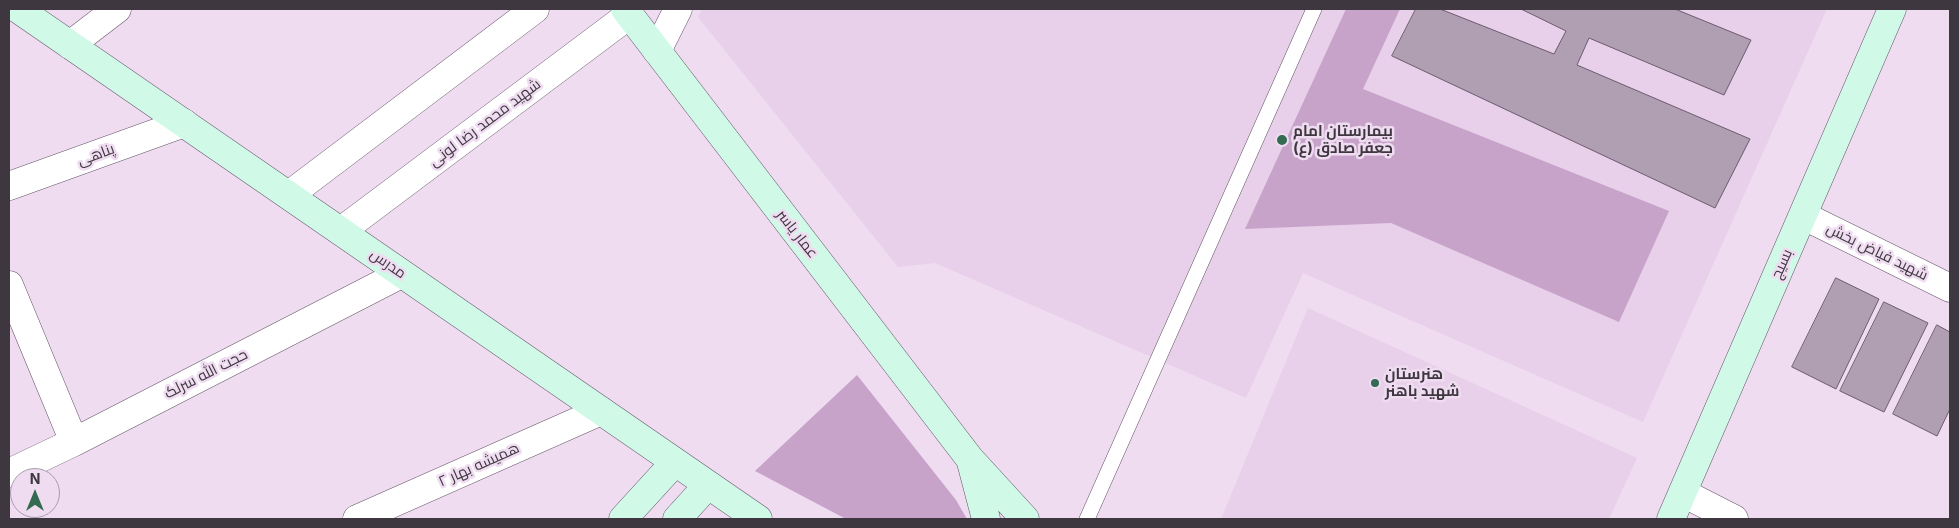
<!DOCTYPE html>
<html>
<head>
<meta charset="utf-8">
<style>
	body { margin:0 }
	#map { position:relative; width:1959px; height:528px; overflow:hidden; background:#efdcf1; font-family:Inter,sans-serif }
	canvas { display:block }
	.frame { position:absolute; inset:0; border:10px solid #3e373f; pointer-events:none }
	.north { position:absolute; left:10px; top:468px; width:50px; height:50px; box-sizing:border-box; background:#efdcf1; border:1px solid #a89aaa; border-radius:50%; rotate:0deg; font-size:14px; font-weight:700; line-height:20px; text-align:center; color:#3e373f }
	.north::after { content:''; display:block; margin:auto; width:18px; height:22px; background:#326a52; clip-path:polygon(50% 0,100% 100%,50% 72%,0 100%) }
</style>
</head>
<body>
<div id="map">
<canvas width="1959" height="528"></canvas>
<div class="frame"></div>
<div class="north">N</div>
</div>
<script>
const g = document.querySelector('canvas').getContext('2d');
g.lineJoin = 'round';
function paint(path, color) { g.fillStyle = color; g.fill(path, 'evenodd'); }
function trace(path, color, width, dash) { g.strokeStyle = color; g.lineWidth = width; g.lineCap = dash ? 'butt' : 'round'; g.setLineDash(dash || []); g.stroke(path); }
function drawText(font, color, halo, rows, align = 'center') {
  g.font = font + ' Inter,Cairo,sans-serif'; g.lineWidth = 5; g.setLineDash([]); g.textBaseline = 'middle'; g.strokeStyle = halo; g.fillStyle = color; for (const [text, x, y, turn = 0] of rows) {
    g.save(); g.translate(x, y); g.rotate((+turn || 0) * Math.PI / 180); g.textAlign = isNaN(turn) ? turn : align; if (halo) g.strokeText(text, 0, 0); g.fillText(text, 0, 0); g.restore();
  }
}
const built = new Path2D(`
	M702 9H1827L1643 422 1303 273 1246 398 935 263 898 267 698 17Z
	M1308 308 1637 458 1609 519H1221Z`);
const green = new Path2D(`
	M1346 9H1400L1363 89 1669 211 1619 322 1391 223 1245 229Z
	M857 375 956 500 967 519H846L755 471Z`);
const building = new Path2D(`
	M1416 9H1440L1554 54 1566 31 1521 9H1675L1751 40 1724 95 1589 38 1577 65 1750 139 1715 208 1392 56Z
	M1836 278 1879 299 1836 389 1792 367Z
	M1884 302 1928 323 1884 412 1840 391Z
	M1937 325 1950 332V409L1937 436 1893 414Z`);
const lane = new Path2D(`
	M1087 519 1314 9`);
const street = new Path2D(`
	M70 45 117 9
	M657 51 678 9
	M9 186 184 123
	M289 195 535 9
	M1804 216 1950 288
	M341 231 629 15
	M9 285 74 442
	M9 473 74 442 401 274
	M1683 493 1734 519
	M357 519 601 411`);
const secondary = new Path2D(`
	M18 9 758 519
	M625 9 970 459 1025 519
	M971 462 986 519
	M623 519 675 462
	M677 519 708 485
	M1671 519 1892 9`);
const markers = [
	[1282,140,6,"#326a52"],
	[1375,383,5,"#326a52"]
];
const streetNames = [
	["شهید محمد رضا لونی",485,123,-37],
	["پناهی",96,155,-20],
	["عمار یاسر",797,234,52],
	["شهید فیاض بخش",1877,252,26],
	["مدرس",388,264,35],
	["بسیج",1782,264,-66],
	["حجت الله سرلک",206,374,-27],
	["همیشه بهار ۲",479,465,-24]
];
const poiNames = [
	["بیمارستان امام",1293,131],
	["جعفر صادق (ع)",1293,148],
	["هنرستان",1385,374],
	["شهید باهنر",1385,391]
];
paint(built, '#e8cfea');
paint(green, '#c7a3ca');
paint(building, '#b09eb2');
trace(building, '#6c5c6e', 1);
trace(lane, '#665668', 16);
trace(street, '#665668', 29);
trace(secondary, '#665668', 29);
trace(lane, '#fff', 15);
trace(street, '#fff', 28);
trace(secondary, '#d0f9e8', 28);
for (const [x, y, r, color] of markers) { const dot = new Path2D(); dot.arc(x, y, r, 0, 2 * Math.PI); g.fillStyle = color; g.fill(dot); trace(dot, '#efdcf1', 2); }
drawText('15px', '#3e373f', '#efdcf1', streetNames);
drawText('bold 15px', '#3e373f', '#efdcf1', poiNames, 'left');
</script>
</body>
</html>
